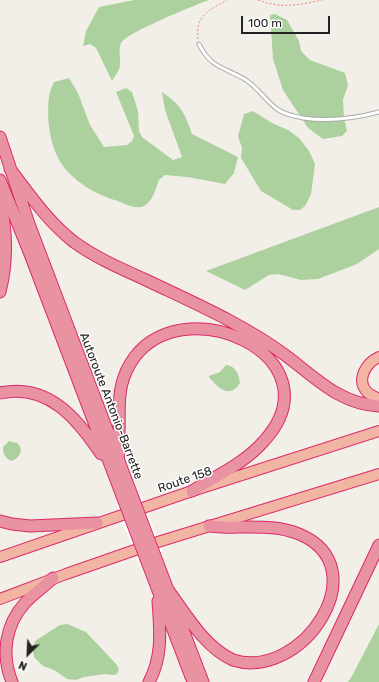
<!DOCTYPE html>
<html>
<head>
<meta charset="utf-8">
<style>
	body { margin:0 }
	#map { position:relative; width:379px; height:682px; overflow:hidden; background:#f2efe9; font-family:Rubik,sans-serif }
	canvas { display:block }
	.north { position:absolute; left:8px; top:634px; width:40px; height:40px; -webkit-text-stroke:3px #fff; paint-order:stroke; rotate:204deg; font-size:11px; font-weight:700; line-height:16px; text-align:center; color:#222 }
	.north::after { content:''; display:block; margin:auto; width:14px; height:18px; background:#222; clip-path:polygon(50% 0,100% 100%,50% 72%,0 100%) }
	.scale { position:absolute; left:241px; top:16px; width:89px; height:18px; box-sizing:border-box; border:2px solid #222; border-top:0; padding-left:5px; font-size:12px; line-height:14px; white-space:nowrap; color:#222; -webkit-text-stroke:3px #fff; paint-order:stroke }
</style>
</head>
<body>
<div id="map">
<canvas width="379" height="682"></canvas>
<div class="north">N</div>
<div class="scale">100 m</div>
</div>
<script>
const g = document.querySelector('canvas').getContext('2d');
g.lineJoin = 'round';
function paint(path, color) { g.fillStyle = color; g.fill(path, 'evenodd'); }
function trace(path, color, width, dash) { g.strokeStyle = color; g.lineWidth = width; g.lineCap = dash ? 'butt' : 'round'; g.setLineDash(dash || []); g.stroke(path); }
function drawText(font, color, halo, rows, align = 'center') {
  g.font = font + ' Rubik,sans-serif'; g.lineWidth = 3; g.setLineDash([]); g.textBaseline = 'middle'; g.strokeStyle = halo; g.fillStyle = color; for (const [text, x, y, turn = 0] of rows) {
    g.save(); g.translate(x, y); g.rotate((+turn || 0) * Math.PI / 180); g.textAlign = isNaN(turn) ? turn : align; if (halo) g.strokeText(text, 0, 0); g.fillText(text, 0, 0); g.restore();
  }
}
const forest = new Path2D(`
	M134 0H209C195 5 126 33 121 43 118 51 121 58 120 65 120 70 114 77 112 81L96 48 90 44 83 46 86 31 99 7Z
	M275 14 287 20 299 41 301 51 310 60 345 73 348 85 343 100 344 118 347 131 342 136 323 139 308 128 283 90 273 59 270 15Z
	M69 78 78 93 90 125 104 147 127 145 132 141 134 136 116 92 126 88 132 92 138 111 139 131 142 137 173 160 182 157 165 110 162 92C181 105 185 113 192 134L238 157 234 173 225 184 187 177 165 175 159 180C156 188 153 201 144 206 137 210 125 204 118 201 100 196 81 186 68 172 50 153 46 121 49 96 50 91 52 86 54 82Z
	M253 111 272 123 288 130 299 138 309 151 315 164 311 194 305 206 300 210H293L261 191 241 158 242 148 238 136 244 114Z
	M379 207V249L357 264 318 279 301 280 278 274 269 275 245 290 206 271Z
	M226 365C236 366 239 375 240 383 230 400 217 387 209 377V376C219 372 219 374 226 365Z
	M9 441 17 443C25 450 19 459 11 461 5 458 3 454 3 447Z
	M67 624 86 632 117 665 119 669 117 674 114 675 105 674 84 677 76 680 67 679 54 670 43 666 34 657 33 650 35 641 60 625Z
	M379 624V682H348L352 676Z`);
const pier = new Path2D(`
	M141 495 163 553 138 562 116 504Z`);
const path = new Path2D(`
	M258 0C282 9 298 5 322 0
	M198 39C195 16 209 10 227 0`);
const service = new Path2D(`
	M199 44C211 69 225 67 246 80 258 88 266 101 277 109 285 115 294 116 303 118 330 122 353 119 379 112`);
const trunk = new Path2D(`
	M379 357C366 363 355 380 368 393 371 395 375 397 379 399
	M0 557 192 491 379 431
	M0 599 66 574 161 541 379 474`);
const motorway = new Path2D(`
	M0 137 29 224 133 498
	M10 169C30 195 48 222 74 242 96 258 122 269 146 280 194 303 243 324 285 355 315 377 339 404 379 406
	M0 180 28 249 124 501
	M0 200C7 231 8 261 0 292
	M0 393C48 383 77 418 101 454
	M118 462C119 453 119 443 119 434 120 408 116 388 130 364 178 283 341 356 264 441 245 463 216 476 192 491
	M0 521 12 524 30 526 97 523
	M155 556 203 682
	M146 559 193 682
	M168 590C186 614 204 647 233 660 302 682 379 567 299 534 279 526 260 527 239 527 229 528 219 527 209 526
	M12 682C1 655 5 625 25 603 33 594 44 587 53 578
	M149 682C163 656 160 630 158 601
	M314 682 379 545`);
const motorwayBridge = new Path2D(`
	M133 498 155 556
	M124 501 146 559`);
const streetNames = [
	["Autoroute Antonio-Barrette",111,406,69],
	["Route 158",185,480,-19]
];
paint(forest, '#add19e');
paint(pier, '#fff');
trace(service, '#a9a9a9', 5);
trace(trunk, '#dc2a67', 12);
trace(motorway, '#dc2a67', 13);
trace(path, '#fa8072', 1, [2, 2]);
trace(service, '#fff', 3);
trace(trunk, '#f2b4a3', 10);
trace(motorway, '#e892a2', 11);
trace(motorwayBridge, '#dc2a67', 13, []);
trace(motorwayBridge, '#e892a2', 11);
drawText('12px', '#222', '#fff', streetNames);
</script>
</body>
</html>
